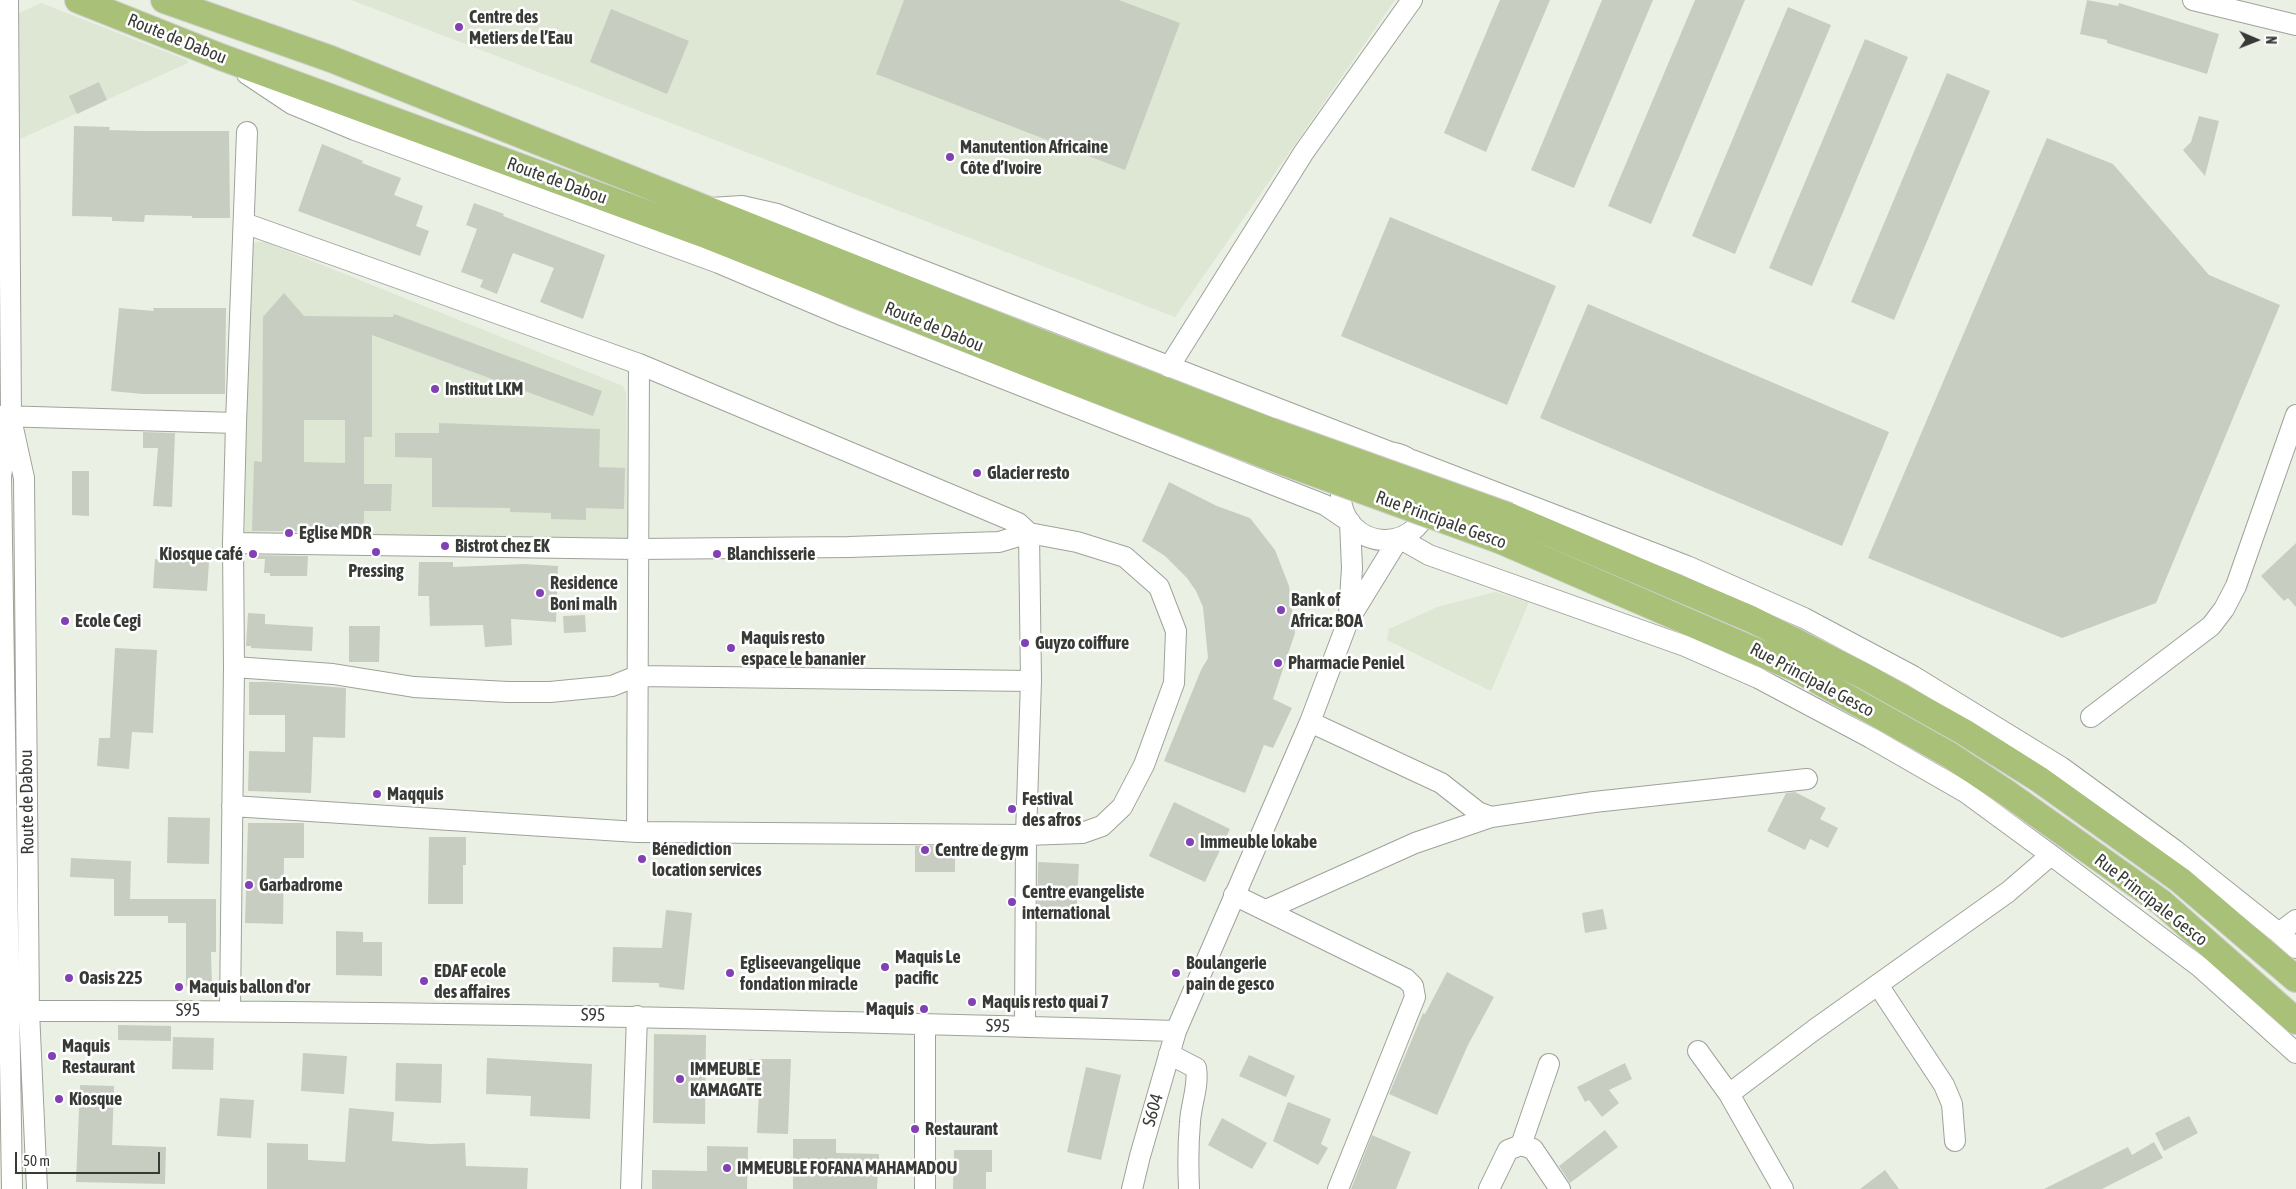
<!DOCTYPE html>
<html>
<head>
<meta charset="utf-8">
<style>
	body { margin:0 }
	#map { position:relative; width:2296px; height:1189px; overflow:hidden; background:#ebf0e5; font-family:"Asap Condensed",sans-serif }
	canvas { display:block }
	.north { position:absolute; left:2231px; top:15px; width:50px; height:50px; -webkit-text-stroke:4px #fff; paint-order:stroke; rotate:91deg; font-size:14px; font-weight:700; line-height:20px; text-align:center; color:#383a36 }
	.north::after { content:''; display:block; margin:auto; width:18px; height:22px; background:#383a36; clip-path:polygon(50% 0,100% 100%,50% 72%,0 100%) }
	.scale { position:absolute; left:15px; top:1152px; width:145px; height:22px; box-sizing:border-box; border:2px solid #383a36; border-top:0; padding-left:6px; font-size:15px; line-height:18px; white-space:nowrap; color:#383a36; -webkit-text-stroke:4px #fff; paint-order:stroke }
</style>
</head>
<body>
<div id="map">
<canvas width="2296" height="1189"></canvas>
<div class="north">N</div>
<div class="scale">50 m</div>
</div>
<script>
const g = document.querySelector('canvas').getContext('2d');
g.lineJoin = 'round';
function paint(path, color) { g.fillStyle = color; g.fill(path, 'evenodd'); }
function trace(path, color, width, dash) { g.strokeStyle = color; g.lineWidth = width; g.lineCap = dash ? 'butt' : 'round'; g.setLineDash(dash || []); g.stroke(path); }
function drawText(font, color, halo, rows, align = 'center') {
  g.font = font + ' "Asap Condensed",sans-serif'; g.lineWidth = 5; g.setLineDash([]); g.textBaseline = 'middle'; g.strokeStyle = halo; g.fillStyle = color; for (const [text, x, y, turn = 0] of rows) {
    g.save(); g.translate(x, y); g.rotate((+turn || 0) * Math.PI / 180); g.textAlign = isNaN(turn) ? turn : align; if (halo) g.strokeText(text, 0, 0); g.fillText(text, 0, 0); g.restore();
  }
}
const built = new Path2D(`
	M351 0H1395L1175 317Z
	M41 3 187 60 188 63 20 139 19 13Z
	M257 242H265L623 386 626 393 628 540 245 534 247 254 250 245Z
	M1495 592 1529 602 1491 691 1387 640 1389 629 1437 607Z`);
const building = new Path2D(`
	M904 0H1119L1180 23 1125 170 876 74Z
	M1500 0H1550L1486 152 1444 133Z
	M1602 0H1653L1574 188 1531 170Z
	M1695 0H1745L1651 224 1608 206Z
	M2087 0 2118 6 2119 3 2219 34 2207 74 2107 43V40L2080 34Z
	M1788 7 1831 25 1735 254 1692 236Z
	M611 9 689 41 667 94 590 62Z
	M1865 39 1908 57 1812 286 1769 268Z
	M1947 73 1990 91 1894 320 1851 302Z
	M99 82 107 100 77 114 69 96Z
	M2199 116 2219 121 2205 176 2183 150 2191 142Z
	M74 126 110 127 109 130 146 131H229L230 218H192V216L145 215 144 222 112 221V217L72 216Z
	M2047 138 2113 164 2209 275 2280 305 2156 603 2062 638 1868 558Z
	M322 144 363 161 362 163 401 178 394 195 423 206 416 226 429 231 420 256 298 211Z
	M474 203 504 214 503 216 605 255 583 319 540 302 554 268 513 253 497 294 480 287 483 280 461 272 477 229 466 225Z
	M1390 217 1556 286 1507 405 1341 336Z
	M284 293 304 316 393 317 394 314 602 391 593 416 372 335V437H364V484H392L391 511H364V531H252L254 461 262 462 263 317ZM304 420H345V463L304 462Z
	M1588 304 1889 432 1842 546 1540 418Z
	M119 308 154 311 153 308H226L225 394H143L111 391Z
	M439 423 600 429 599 467 625 468 624 509 586 508V520L551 519V513L510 512V508L432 507V458L395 457V433H439Z
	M143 432 175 433 172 507 153 506 158 448H143Z
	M72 471H89V516L72 515Z
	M1169 482 1217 506 1250 518 1275 550 1289 586 1295 633 1273 699 1292 708 1273 748 1264 745 1245 793 1164 761 1201 670 1208 658 1203 607 1196 591 1187 578 1165 556 1142 541Z
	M2296 543V607L2288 598 2284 601 2261 576Z
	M252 555 308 556 307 576H270V573H264L265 559H251Z
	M155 559 209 562 207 591 153 588Z
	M419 562H453V567L524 564 558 566 556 622 511 619 512 645 485 647 483 625 430 626 429 596H418Z
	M248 613 265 614V624L313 627 312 651 251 648V646H246Z
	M585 615 586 632 564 633 563 616Z
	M349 626H380L379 662H349Z
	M115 648 157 650 153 733 132 732 129 769 97 766 99 738H110Z
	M249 682H272L346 688 345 738 313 737 311 793 248 791 249 751 285 752V715H249Z
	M1795 792 1826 808 1820 819 1838 828 1828 848 1810 839 1805 850 1767 831 1786 793Z
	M1174 802 1230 829 1205 882 1149 856Z
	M168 817 210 818 209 864 167 863Z
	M248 823H304V858H284L283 924 245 923Z
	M429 837H466V865H463V904H428Z
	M915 846H955V872H915Z
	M71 858 131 861 130 899H216V952H211L212 986H186V923H168V916H114V879L70 877Z
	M1038 862 1079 864 1076 920 1037 918Z
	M1603 909 1607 929 1585 933 1582 913Z
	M666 910 692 913 684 990 659 987V983L612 982 613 947 662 948Z
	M336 931 363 932V942H382V976L336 975Z
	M1447 972 1494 997 1468 1045 1437 1115 1389 1094 1423 1013 1425 1014Z
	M118 1025 171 1026V1041L118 1040Z
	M654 1034 706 1035 705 1124 653 1123Z
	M173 1037 214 1038 213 1070 172 1069Z
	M303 1053 347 1056 344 1094 301 1091Z
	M1249 1055 1295 1076 1286 1097 1239 1076Z
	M487 1058 592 1064 590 1119 530 1116 531 1096 486 1094Z
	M748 1059H791L788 1134 757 1133 759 1090H747Z
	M396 1063 442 1064 441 1103 395 1101Z
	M1625 1063 1632 1079 1609 1090 1619 1103 1602 1117 1589 1100 1585 1102 1577 1087Z
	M1086 1067 1121 1075 1101 1160 1067 1152Z
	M80 1085 114 1086 112 1145 166 1147 165 1184 76 1182Z
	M220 1098 254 1100 251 1138 217 1136Z
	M1288 1102 1331 1119 1321 1144 1328 1148 1318 1165 1273 1141Z
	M349 1108 394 1112 392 1141 430 1144 465 1143 466 1166 528 1168 527 1189H267V1143L308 1144V1160L345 1162Z
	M2189 1116 2198 1133 2164 1151 2155 1133Z
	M1222 1118 1267 1143 1252 1169 1208 1145Z
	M1605 1130 1618 1147 1570 1183 1559 1166Z
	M1372 1135 1411 1152 1396 1189H1351Z
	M793 1139H836V1153L879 1154 877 1189H793Z
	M2154 1142 2163 1158 2102 1189H2044L2128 1147 2132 1155Z
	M707 1146 748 1147 747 1189H652V1170L707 1171Z
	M954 1150H992V1172H986V1189H953Z
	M1885 1170 1899 1189H1860Z`);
const minor = new Path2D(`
	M8 0 11 416 1 476 12 1189
	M2193 0 2296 25
	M247 74 292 104 355 130 719 263 844 316 1325 505 1350 522 1352 568 1349 614
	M710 208 742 206 777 214 1390 452
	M1169 367 1304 152 1412 0
	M0 416 236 423
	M13 428 24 478 29 1011 37 1189
	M1341 496a44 44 0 1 1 88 0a44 44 0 1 1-88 0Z
	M1412 460 1687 566 1804 618 1913 676 2061 767 2176 851 2279 933 2296 948
	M233 543 637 549 849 547 999 542 1029 533 1031 681 1026 835 1025 1027
	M234 667 333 674 414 687 508 692H550L612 686 637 676 1031 681
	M2091 717 2211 626 2224 609 2236 586 2296 415
	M1310 722 1441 783 1478 812 1491 817 1594 802 1807 779
	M232 806 637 832 1026 835 1082 833 1102 826 1122 807 1144 765 1174 683 1176 631 1159 587 1125 557 1077 542 1029 533 1018 523 639 364 244 223
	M637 832 639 364
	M1234 895 1406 979 1413 986 1415 997 1338 1189
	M1266 910 1415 843 1491 817
	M2279 933 2296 920
	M1878 985 1944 1085 1952 1104 1955 1141
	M0 1009 29 1011C411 1010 794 1020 1176 1031
	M230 1010 234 667 233 543 236 423 247 132
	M925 1024V1189
	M1698 1051 1729 1094 1783 1189
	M1169 1054 1196 1068C1199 1086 1191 1104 1190 1122 1188 1145 1188 1167 1189 1189
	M1729 1094 1814 1030 2008 892 2051 855
	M1521 1145 1549 1064
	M631 1189 637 1016
	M1132 1189 1140 1156 1176 1031 1310 722 1348 621 1399 538 1429 555 1685 646 1758 678 1871 738 1965 792 2051 855 2200 967 2296 1053
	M1489 1189 1508 1150 1521 1145 1533 1149 1560 1189`);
const major = new Path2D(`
	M78 0 221 57 703 234 1034 366 1264 455
	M164 0 331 59 1042 343 1271 431
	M1509 516 1751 619 1864 676 1964 732 2040 780 2180 880 2296 979
	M1499 540 1797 669 1948 754 2007 793 2161 902 2296 1021`);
const majorBridge = new Path2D(`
	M1271 431 1509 516
	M1264 455 1499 540`);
const markers = [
	[459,27,5,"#8140b4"],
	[950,157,5,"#8140b4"],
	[435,389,5,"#8140b4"],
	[977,473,5,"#8140b4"],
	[289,533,5,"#8140b4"],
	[445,546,5,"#8140b4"],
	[376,552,5,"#8140b4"],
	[253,554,5,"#8140b4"],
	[717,554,5,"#8140b4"],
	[540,593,5,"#8140b4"],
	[1281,610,5,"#8140b4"],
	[65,621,5,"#8140b4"],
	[1025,643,5,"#8140b4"],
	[731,648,5,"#8140b4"],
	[1278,663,5,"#8140b4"],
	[377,794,5,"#8140b4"],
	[1012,809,5,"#8140b4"],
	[1190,842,5,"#8140b4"],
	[925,850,5,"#8140b4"],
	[642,859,5,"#8140b4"],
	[249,885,5,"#8140b4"],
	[1012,902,5,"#8140b4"],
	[885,967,5,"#8140b4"],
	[730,973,5,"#8140b4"],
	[1176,973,5,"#8140b4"],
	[69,978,5,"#8140b4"],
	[424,981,5,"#8140b4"],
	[179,987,5,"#8140b4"],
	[972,1002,5,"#8140b4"],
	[924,1009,5,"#8140b4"],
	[52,1056,5,"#8140b4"],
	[680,1079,5,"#8140b4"],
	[59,1099,5,"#8140b4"],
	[915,1129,5,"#8140b4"],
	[727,1168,5,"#8140b4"]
];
const poiNames = [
	["Centre des",469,17],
	["Metiers de l’Eau",469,38],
	["Manutention Africaine",960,147],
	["Côte d’Ivoire",960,168],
	["Institut LKM",445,389],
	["Glacier resto",987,473],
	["Eglise MDR",299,533],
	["Bistrot chez EK",455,546],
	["Kiosque café",243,554,"right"],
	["Blanchisserie",727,554],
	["Pressing",376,571,"center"],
	["Residence",550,583],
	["Boni malh",550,604],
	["Bank of",1291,600],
	["Africa: BOA",1291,621],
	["Ecole Cegi",75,621],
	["Maquis resto",741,638],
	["espace le bananier",741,659],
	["Guyzo coiffure",1035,643],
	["Pharmacie Peniel",1288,663],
	["Maqquis",387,794],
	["Festival",1022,799],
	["des afros",1022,820],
	["Immeuble lokabe",1200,842],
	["Bénediction",652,849],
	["location services",652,870],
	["Centre de gym",935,850],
	["Garbadrome",259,885],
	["Centre evangeliste",1022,892],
	["international",1022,913],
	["Maquis Le",895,957],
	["pacific",895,978],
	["Egliseevangelique",740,963],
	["fondation miracle",740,984],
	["Boulangerie",1186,963],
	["pain de gesco",1186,984],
	["EDAF ecole",434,971],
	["des affaires",434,992],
	["Oasis 225",79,978],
	["Maquis ballon d'or",189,987],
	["Maquis resto quai 7",982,1002],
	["Maquis",914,1009,"right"],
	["Maquis",62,1046],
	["Restaurant",62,1067],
	["IMMEUBLE",690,1069],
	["KAMAGATE",690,1090],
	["Kiosque",69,1099],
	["Restaurant",925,1129],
	["IMMEUBLE FOFANA MAHAMADOU",737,1168]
];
const streetNames = [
	["Route de Dabou",177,39,22],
	["Route de Dabou",557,181,20],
	["Route de Dabou",934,327,22],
	["Rue Principale Gesco",1441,520,20],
	["Rue Principale Gesco",1812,680,28],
	["Route de Dabou",27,802,-91],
	["Rue Principale Gesco",2151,900,38],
	["S95",188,1010],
	["S95",593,1015,1],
	["S95",998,1026,2],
	["S604",1153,1110,-74]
];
paint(built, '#dee6d4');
paint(building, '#c8cdc2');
trace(minor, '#9ea399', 22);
trace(major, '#cfd0cf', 28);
trace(minor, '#fff', 20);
trace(major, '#a8c077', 26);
trace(majorBridge, '#cfd0cf', 28, []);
trace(majorBridge, '#a8c077', 26);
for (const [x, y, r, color] of markers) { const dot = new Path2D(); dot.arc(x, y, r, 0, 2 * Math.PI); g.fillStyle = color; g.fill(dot); trace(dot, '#fff', 2); }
drawText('bold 18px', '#383a36', '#fff', poiNames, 'left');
drawText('18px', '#383a36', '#fff', streetNames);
</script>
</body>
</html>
